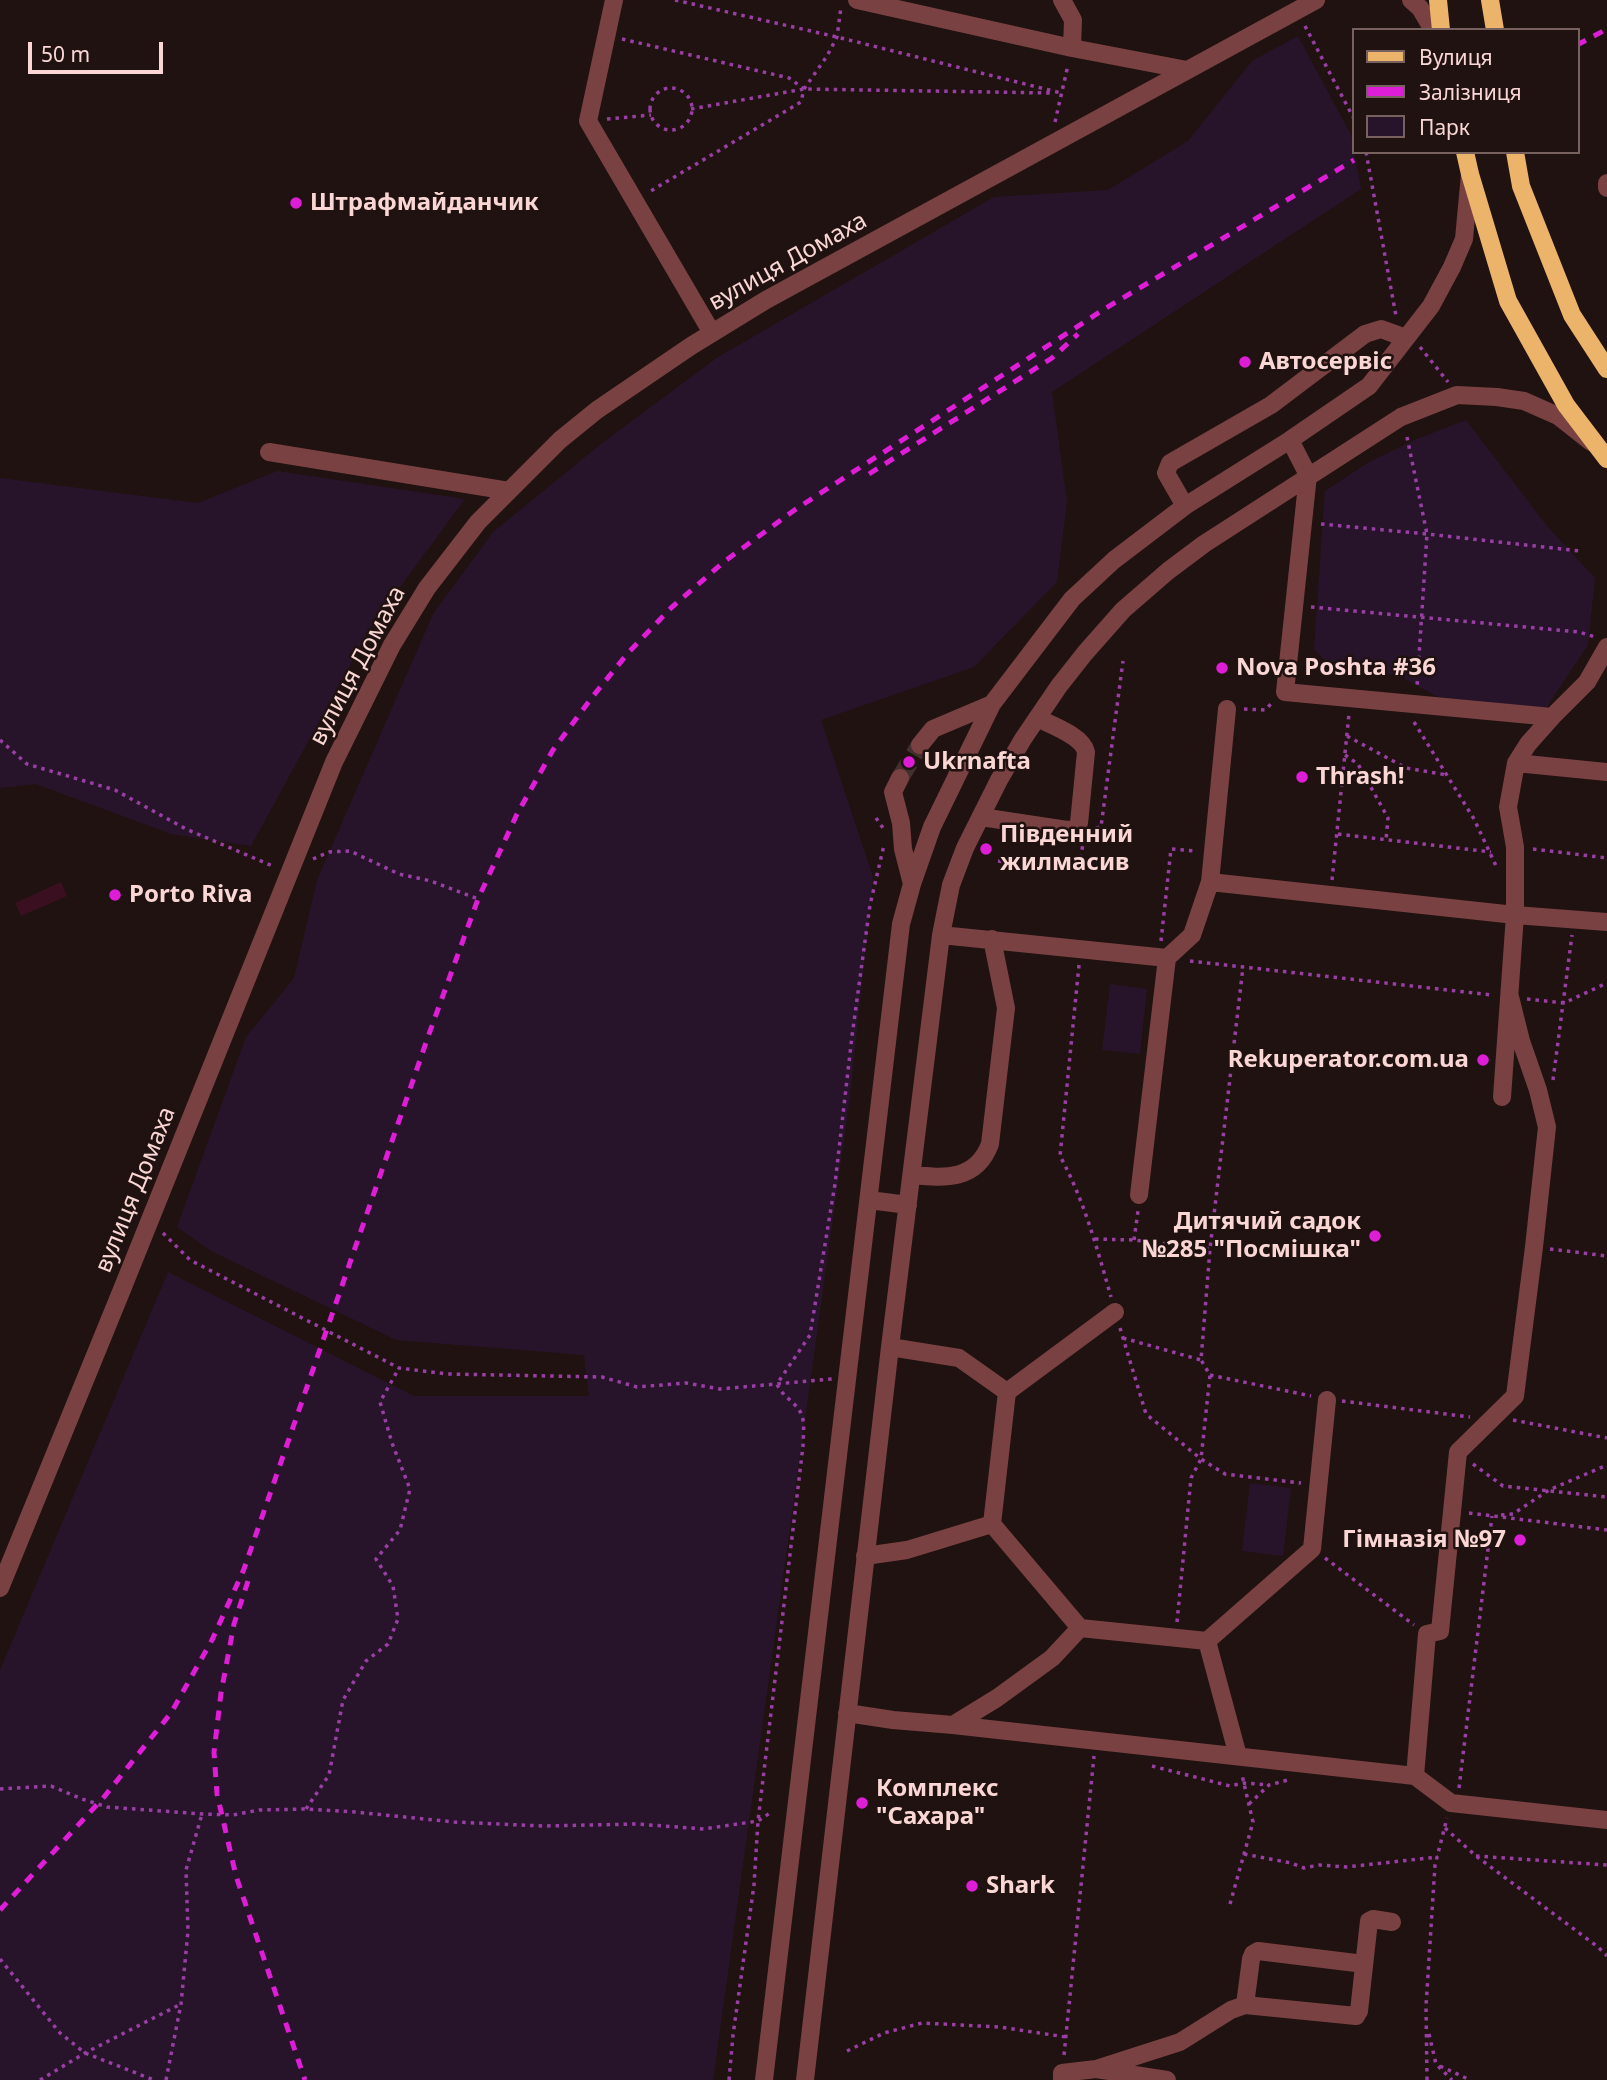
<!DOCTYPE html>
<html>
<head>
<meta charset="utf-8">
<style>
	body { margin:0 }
	#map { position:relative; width:1607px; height:2080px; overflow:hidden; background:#201210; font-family:"Noto Sans",sans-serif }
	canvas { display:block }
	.legend { position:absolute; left:1352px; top:28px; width:228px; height:126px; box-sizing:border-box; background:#201210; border:2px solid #77615f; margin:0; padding:9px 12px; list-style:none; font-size:21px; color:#fad7d5 }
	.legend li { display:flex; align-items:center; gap:14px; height:35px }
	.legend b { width:35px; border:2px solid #77615f }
	.scale { position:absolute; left:28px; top:42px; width:135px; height:32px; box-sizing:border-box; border:4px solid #fad7d5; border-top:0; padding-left:9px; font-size:21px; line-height:24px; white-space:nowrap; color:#fad7d5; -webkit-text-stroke:5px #201210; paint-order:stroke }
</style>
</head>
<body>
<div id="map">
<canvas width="1607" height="2080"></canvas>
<ul class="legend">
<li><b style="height:9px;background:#ecb46a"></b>Вулиця</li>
<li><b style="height:9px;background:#de1dd6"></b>Залізниця</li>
<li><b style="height:19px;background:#28142a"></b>Парк</li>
</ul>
<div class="scale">50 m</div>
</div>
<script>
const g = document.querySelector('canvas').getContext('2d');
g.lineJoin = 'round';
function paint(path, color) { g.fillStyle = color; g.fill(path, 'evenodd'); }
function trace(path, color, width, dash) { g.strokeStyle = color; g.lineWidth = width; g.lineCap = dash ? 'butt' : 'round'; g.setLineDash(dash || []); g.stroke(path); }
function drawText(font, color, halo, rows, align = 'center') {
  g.font = font + ' "Noto Sans",sans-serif'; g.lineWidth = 5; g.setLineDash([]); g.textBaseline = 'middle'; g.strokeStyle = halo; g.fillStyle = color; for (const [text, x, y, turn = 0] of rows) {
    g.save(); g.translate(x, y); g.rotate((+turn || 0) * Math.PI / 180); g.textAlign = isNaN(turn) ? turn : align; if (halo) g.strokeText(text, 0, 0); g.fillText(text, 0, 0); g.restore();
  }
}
const green = new Path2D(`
	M1298 36 1351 135 1361 189 1052 392 1067 502 1057 582 974 667 821 720 873 877 850 1096 713 2080H0V1670L168 1272 414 1396H589L584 1355 396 1340 211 1251 177 1227 246 1037 294 978 317 880 433 614 493 532 601 444 718 357 994 197 1108 190 1188 141 1252 61Z
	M1466 420 1547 526 1595 578 1588 645 1546 708 1438 697 1398 675 1331 667 1314 649 1325 491 1369 462 1417 439Z
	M277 471 465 499 372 625 251 846 171 834 36 784 0 788V478L198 503Z
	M1110 984 1147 989 1140 1054 1102 1050Z
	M1250 1483 1291 1488 1283 1556 1242 1551Z`);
const water = new Path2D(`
	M61 882 67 896 21 916 15 903Z`);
const minorTunnel = new Path2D(`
	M900 778 920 745`);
const path = new Path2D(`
	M675 0 837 37 1061 93
	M1305 26 1353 117
	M622 39 789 78 804 89 801 102 649 192
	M650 109a21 21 0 1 1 42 0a21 21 0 1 1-42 0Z
	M804 89 827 56 837 37 841 7
	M691 109 804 89 1052 93
	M607 119 651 115
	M1055 122 1068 65
	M1366 152 1396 316
	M1420 347 1448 382
	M1407 437 1427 534 1417 687
	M1321 524 1427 534 1580 551
	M1311 607 1579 632 1595 637
	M1244 709 1265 710 1272 703
	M1414 722 1474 819 1497 868
	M1347 736 1406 768 1447 775
	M0 740 27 764 115 790 186 829 275 867
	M1345 755 1358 764 1388 818 1386 840
	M876 818 883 828
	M1096 828 1101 827 1123 661
	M1338 834 1491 852
	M1533 849 1607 858
	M313 859 329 852 350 851 399 874 431 881 478 899
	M998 861 1079 870 1083 843
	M1332 880 1349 714
	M1161 941 1171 849 1196 851
	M1190 961 1492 995
	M1079 965 1060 1156C1084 1200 1097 1248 1111 1297
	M1527 999 1564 1003 1607 983
	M1553 1080 1572 935
	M163 1233 190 1260 399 1368 447 1374 602 1377 637 1387 686 1383 720 1389 832 1379
	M1095 1239 1134 1240 1210 1249
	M1134 1240 1138 1211
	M1550 1249 1607 1256
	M1120 1328 1146 1414 1201 1459 1225 1474 1301 1483
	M1123 1338 1201 1360
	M1210 1375 1311 1396
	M1342 1401 1470 1417
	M1513 1420 1607 1438
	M1473 1464 1503 1486 1607 1497
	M1469 1513 1607 1530
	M1501 1515 1513 1514 1549 1490 1607 1465
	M1325 1558 1414 1625
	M1177 1622 1191 1478 1201 1459 1210 1375 1201 1360 1210 1249 1243 967
	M1152 1766 1230 1786 1244 1783 1269 1785
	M1459 1788 1492 1516
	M0 1789 51 1786 82 1799 107 1807 202 1814 233 1815 259 1810 306 1809 355 1812 454 1822 544 1826 636 1824 704 1829 758 1821 770 1813
	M1249 1804 1269 1785 1288 1780
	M306 1809 329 1775 343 1700 366 1661 388 1644 398 1619 393 1586 376 1559 400 1530 410 1489 392 1443 380 1402 399 1368
	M1445 1828 1476 1856 1598 1947 1607 1956
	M1244 1854 1291 1863 1304 1868 1319 1865 1346 1867 1438 1857
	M1476 1856 1607 1865
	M1230 1904 1253 1822 1242 1775
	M0 1959 60 2033 85 2053 154 2080
	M1429 2034 1436 2064 1452 2080
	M847 2051 884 2033 922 2023 999 2027 1066 2037
	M1064 2055 1094 1756
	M1440 2066 1470 2080
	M40 2080 85 2053 181 2004
	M166 2080 181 2004 188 1931 186 1870 202 1814
	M729 2080 733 2035 754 1885 758 1821 803 1446C803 1437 805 1425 802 1416 798 1403 782 1397 777 1384L810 1335 835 1184 852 1036 870 905 884 845
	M1427 2080 1426 2006 1435 1865 1447 1818`);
const minor = new Path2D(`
	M614 0 588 121 712 333
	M857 0 1072 48 1187 70
	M1062 0 1073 20 1072 48
	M1411 0 1420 8 1433 30
	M1607 183V188
	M1290 440 1308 475 1285 692 1552 717 1587 682 1607 647
	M269 452 509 491
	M1185 506 1166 473 1170 463 1271 405 1365 334 1381 329 1406 338
	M920 745 933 729 992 704
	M1516 763 1607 772
	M900 778 893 792 901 823 903 849 912 884
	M981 817 1067 830 1076 829 1079 823 1086 752C1083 736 1051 725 1037 718
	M1210 882 1515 915 1607 922
	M941 935 1167 958 1192 935 1210 882 1227 709
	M1502 1097 1515 915V847L1508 807 1516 763 1528 744 1552 717
	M912 1175C945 1178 976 1181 990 1144L1006 1008 992 939
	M1139 1195 1167 958
	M869 1200 908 1205
	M1115 1312 1007 1392 992 1524 1080 1628 1207 1641 1312 1549 1327 1400
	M890 1347 959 1358 1007 1392
	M865 1556 907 1550 992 1524
	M0 1588 123 1287 334 762 392 645 427 588 478 522 560 440 597 410 691 346 766 300 1316 0
	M1207 1641 1238 1756
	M847 1713 893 1720 953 1725 997 1698 1052 1658 1080 1628
	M953 1725 1415 1776 1427 1634 1440 1631 1458 1452 1515 1396 1534 1247 1547 1127 1538 1090 1521 1041 1510 997
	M1415 1776 1451 1803 1607 1820
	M1245 2005 1251 1959 1253 1954 1258 1951 1364 1964
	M1096 2069 1180 2042 1231 2010 1245 2005 1356 2016 1359 2011 1369 1921 1373 1919 1392 1922
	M764 2080 901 924 912 884 932 827 992 704 1072 599 1114 560 1185 506 1290 440 1369 386 1431 306 1452 267 1464 239 1470 174
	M805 2080 890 1347 941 935 951 885 965 848 999 780 1023 739 1059 686 1085 653 1123 610 1168 571 1204 544 1401 417 1457 395 1497 397 1524 401 1558 416 1591 442
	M1062 2080V2073L1096 2069 1167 2080`);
const major = new Path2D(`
	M1438 0 1441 30
	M1490 0 1495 30
	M1465 152 1470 174 1508 301 1566 405 1607 459
	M1515 152 1521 186 1572 315 1607 369`);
const rail = new Path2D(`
	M1577 45 1607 29
	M869 474 1052 358 1078 334
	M248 1581 234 1624 221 1693 214 1752 217 1794 236 1876 305 2080
	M0 1910 104 1797 171 1713 212 1640 244 1569 429 1034 478 899 517 814 553 750 593 696 628 653 672 607 725 561 796 509 1106 308 1354 160`);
const markers = [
	[296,203,7,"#de1dd6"],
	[1245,362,7,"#de1dd6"],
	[1222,668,7,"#de1dd6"],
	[909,762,7,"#de1dd6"],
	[1302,777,7,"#de1dd6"],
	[986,849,7,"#de1dd6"],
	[115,895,7,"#de1dd6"],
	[1483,1060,7,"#de1dd6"],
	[1375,1236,7,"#de1dd6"],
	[1520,1540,7,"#de1dd6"],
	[862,1803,7,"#de1dd6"],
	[972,1886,7,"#de1dd6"]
];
const poiNames = [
	["Штрафмайданчик",310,203],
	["Автосервіс",1259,362],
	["Nova Poshta #36",1236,668],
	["Ukrnafta",923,762],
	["Thrash!",1316,777],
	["Південний",1000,835],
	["жилмасив",1000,863],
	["Porto Riva",129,895],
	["Rekuperator.com.ua",1469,1060,"right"],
	["Дитячий садок",1361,1222,"right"],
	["№285 \"Посмішка\"",1361,1250,"right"],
	["Гімназія №97",1506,1540,"right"],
	["Комплекс",876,1789],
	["\"Сахара\"",876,1817],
	["Shark",986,1886]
];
const streetNames = [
	["вулиця Домаха",788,262,-29],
	["вулиця Домаха",358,666,-62],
	["вулиця Домаха",136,1190,-68]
];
paint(green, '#28142a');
paint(water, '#3a1021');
trace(minorTunnel, '#41302e', 18, [18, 9]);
trace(path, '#993ea5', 3.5, [3.5, 5]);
trace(minor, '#7a4142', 18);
trace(major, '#ecb46a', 18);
trace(rail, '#de1dd6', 5, [10, 9]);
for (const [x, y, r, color] of markers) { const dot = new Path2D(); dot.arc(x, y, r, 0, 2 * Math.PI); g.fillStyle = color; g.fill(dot); trace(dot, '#201210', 2.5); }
drawText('bold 24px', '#fad7d5', '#201210', poiNames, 'left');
drawText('24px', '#fad7d5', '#201210', streetNames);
</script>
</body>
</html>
